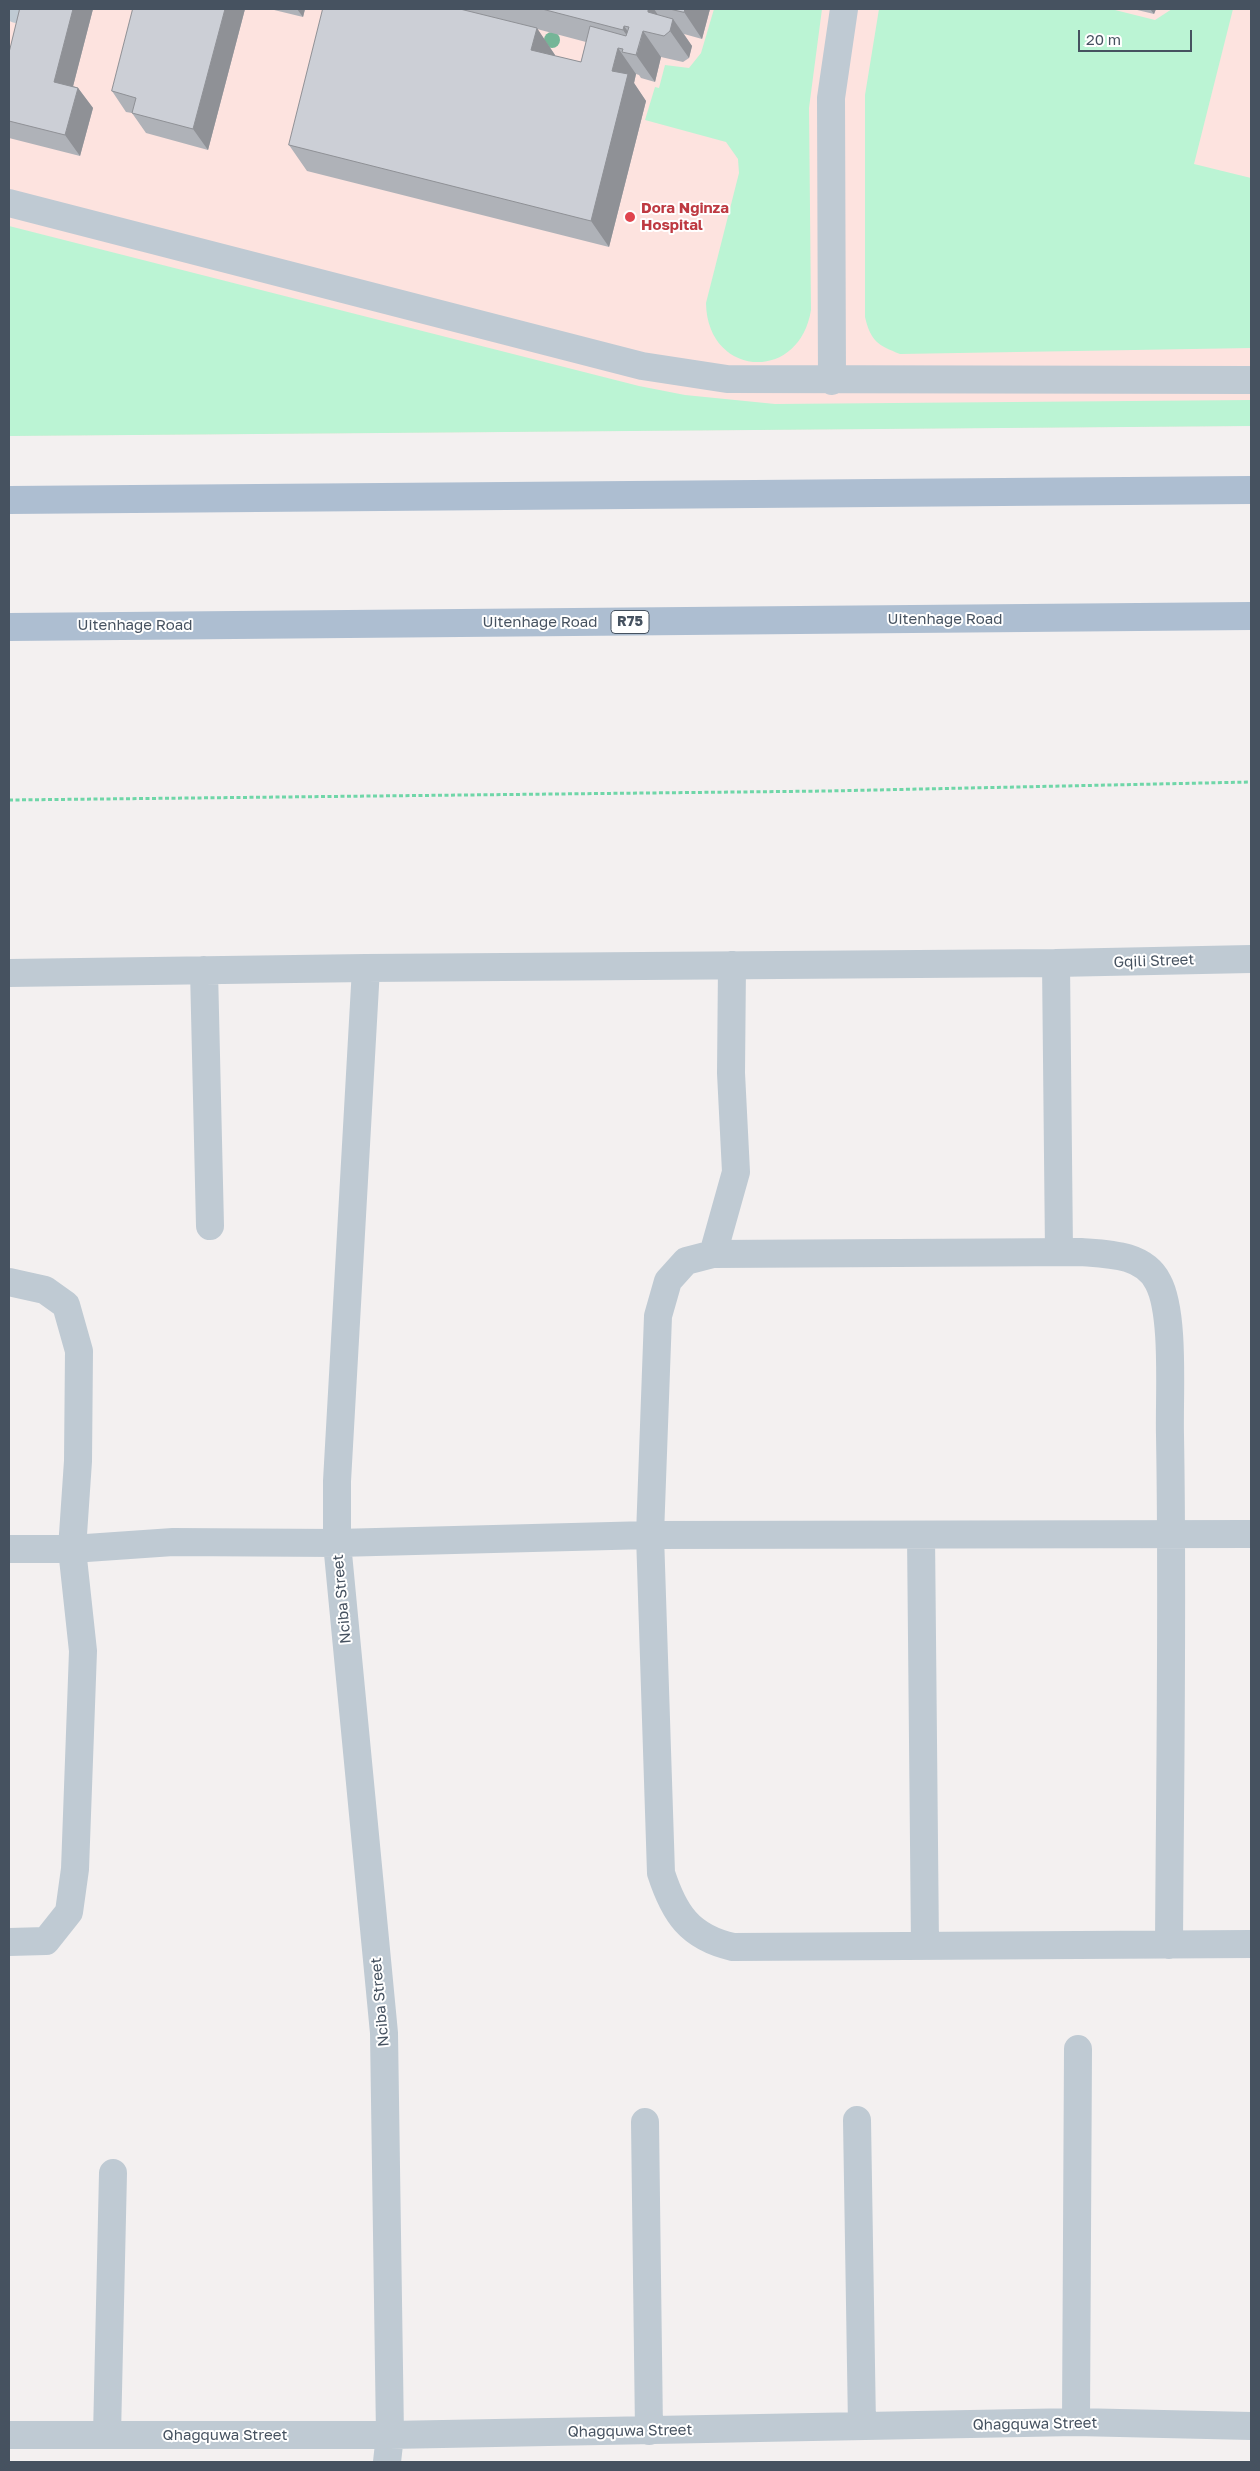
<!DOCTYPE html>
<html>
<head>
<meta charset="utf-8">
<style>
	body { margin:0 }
	#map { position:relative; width:1260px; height:2471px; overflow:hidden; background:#f3f0f0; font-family:"Golos Text",sans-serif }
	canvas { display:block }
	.frame { position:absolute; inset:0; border:10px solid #465260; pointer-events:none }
	.scale { position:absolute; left:1078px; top:30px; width:114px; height:22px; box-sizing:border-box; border:2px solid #465260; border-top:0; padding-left:6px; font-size:15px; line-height:18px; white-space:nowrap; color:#465260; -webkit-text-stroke:4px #fff; paint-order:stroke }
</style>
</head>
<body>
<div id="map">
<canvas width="1260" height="2471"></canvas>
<div class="frame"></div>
<div class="scale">20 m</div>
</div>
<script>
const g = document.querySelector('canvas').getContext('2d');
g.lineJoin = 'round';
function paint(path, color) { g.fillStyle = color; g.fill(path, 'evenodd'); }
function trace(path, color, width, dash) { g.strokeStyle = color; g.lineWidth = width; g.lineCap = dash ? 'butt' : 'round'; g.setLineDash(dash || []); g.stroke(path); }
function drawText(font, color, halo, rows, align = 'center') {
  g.font = font + ' "Golos Text",sans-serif'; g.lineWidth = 4; g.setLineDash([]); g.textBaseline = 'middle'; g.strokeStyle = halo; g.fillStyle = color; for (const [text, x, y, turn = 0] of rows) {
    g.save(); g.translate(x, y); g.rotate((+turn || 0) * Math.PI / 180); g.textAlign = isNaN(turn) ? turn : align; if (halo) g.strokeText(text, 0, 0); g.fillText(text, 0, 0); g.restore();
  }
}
const medical = new Path2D(`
	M9 9H1251V426L9 436Z`);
const green = new Path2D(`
	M714 9H822L809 108 811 310C799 384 707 377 706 303L739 173 738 159 726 142 645 120 655 87 659 88 665 65 689 68 701 53Z
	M879 9H1111L1155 20 1172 9H1233L1194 164 1251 178V348L900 354C878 345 871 342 865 317V95Z
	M9 226 639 386 685 395 775 404 1251 400V426L9 436Z`);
const path = new Path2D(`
	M9 800 828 791 1251 782`);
const minor = new Path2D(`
	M17 9H18
	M9 203 642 366 727 379 1251 380
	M832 381 831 98 844 9
	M1056 963 1059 1252
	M366 968 337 1481V1543L384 2033 390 2435 387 2462
	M204 970 210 1226
	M9 973 366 968 1056 963 1251 959
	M713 1254 736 1172 731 1073 732 965
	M9 1282 45 1290 66 1305 79 1351 78 1461 72 1549 83 1651 75 1869 69 1912 46 1941 9 1942
	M921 1535 925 1946
	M9 1549H72L173 1542 337 1543 650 1535 1251 1534
	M1169 1945C1170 1775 1173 1605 1170 1435 1169 1396 1175 1313 1158 1282 1144 1254 1108 1254 1081 1252L713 1254 686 1261 668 1281 658 1316 650 1535 661 1873C674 1913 689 1937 733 1947L1251 1944
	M857 2120 862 2426
	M645 2122 649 2431
	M1076 2422 1078 2049
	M9 2435H390L1076 2422 1251 2426
	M107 2435 113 2173`);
const major = new Path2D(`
	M9 500 1251 490
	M9 627 1251 616`);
const trees = [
	[552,40]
];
const wall = new Path2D(`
	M20 9H93L73 86 78 88 93 108 80 156 9 138V53Z
	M133 9H245L208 150 146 133 132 113 126 112 112 91Z
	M270 9H305L303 17Z
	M323 9H710L702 39 684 34 692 46 689 58 683 62 661 57 655 82 641 78 639 75 636 74 634 83 646 101 609 247 307 171 289 145ZM537 29 586 42 581 62 555 56V55Z
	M1133 9H1156L1154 14Z`);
const shadedWall = new Path2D(`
	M73 9H93L69 102 54 82Z
	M225 9H245L208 150 193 129Z
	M297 9H305L303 17Z
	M629 9H654L668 30Z
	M685 9H710L702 39 684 12Z
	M1150 9H1156L1154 14Z
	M673 19 692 46 689 58 670 31Z
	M624 26 639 47 643 31 661 57 655 82 636 55 638 51 623 30Z
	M537 28 555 55 549 77 531 50Z
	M618 48 636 74 634 83 646 101 609 247 591 221 612 71Z
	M78 88 93 108 80 156 65 135Z`);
const building = new Path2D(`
	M20 9H73L54 82 78 88 65 135 9 121V53Z
	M133 9H225L193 129 132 113 136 98 112 91Z
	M323 9H460L537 28 531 50 581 62 590 26 626 36 629 27 624 26 623 30 542 9H648V12L673 19 670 31 664 36 643 31 636 55 622 52 623 49 618 48 612 71 628 74 591 221 289 145Z
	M670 9H685L684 12Z`);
const markers = [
	[630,217,6,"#e0444e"]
];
const shields = [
	[630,622,38]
];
const shieldNames = [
	["R75",630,622]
];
const healthNames = [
	["Dora Nginza",641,208],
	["Hospital",641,225]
];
const streetNames = [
	["Uitenhage Road",945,619],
	["Uitenhage Road",540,622],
	["Uitenhage Road",135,625],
	["Gqili Street",1154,961,-2],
	["Nciba Street",342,1599,-95],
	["Nciba Street",380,2002,-95],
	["Qhagquwa Street",1035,2424,-1],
	["Qhagquwa Street",630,2431,-1],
	["Qhagquwa Street",225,2435]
];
paint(medical, '#fde3df');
paint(green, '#bbf4d4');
trace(path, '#6fd6a8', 3, [4, 2.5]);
trace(minor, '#bfcad3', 28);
trace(major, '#adbed1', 28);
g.fillStyle = '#75b597';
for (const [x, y] of trees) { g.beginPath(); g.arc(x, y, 8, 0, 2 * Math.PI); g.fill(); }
paint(wall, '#afb2b8');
paint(shadedWall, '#8f9196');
paint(building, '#cccfd6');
trace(building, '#8f9196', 1);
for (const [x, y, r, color] of markers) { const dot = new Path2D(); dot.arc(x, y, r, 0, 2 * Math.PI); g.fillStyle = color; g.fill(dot); trace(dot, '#fff', 2); }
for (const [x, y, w] of shields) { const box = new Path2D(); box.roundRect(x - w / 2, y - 11.5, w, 23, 4); g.fillStyle = '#fff'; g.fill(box); trace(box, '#465260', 1); }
drawText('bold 14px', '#465260', null, shieldNames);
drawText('bold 15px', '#be3a42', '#fff', healthNames, 'left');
drawText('15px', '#465260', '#fff', streetNames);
</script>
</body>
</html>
